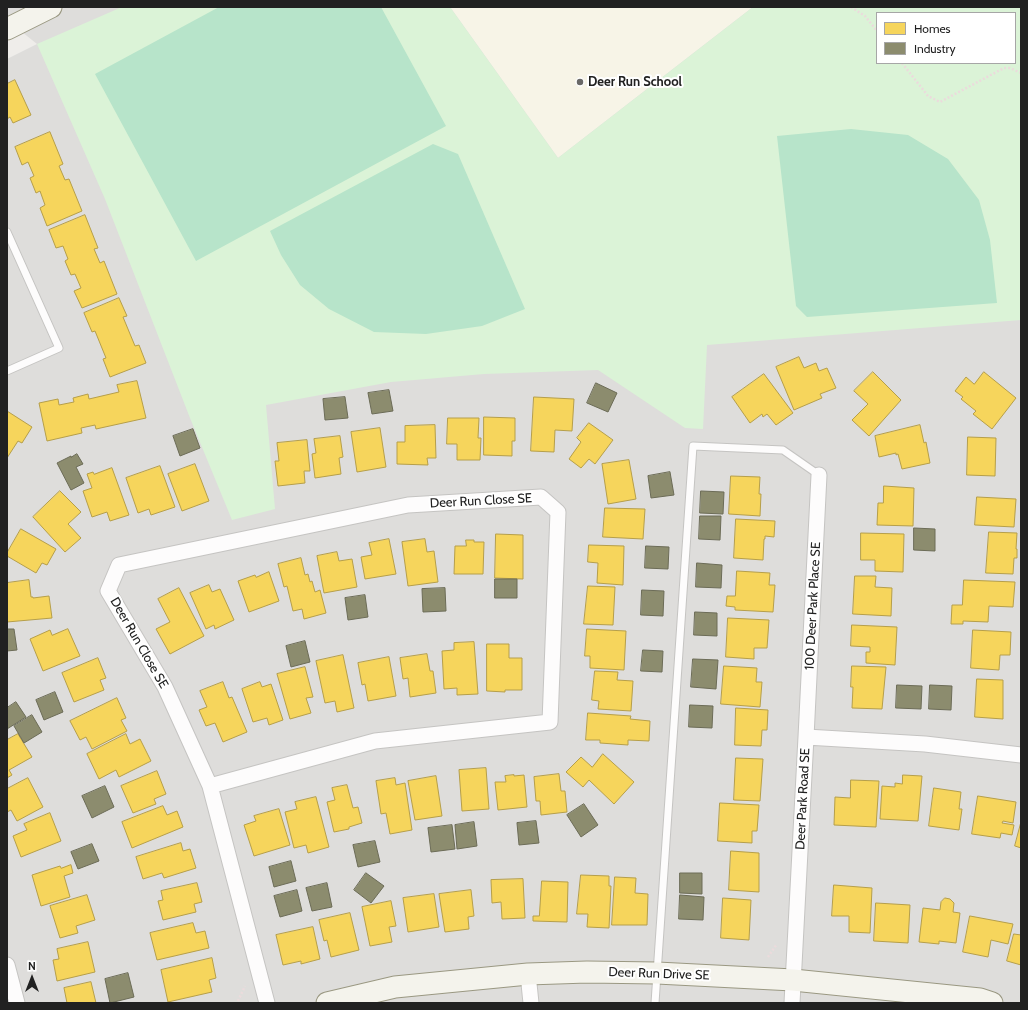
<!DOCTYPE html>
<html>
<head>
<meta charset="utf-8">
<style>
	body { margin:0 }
	#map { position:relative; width:1028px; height:1010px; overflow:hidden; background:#efedea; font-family:Cabin,sans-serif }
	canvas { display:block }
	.frame { position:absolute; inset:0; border:8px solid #212121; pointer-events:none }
	.legend { position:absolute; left:876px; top:12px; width:140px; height:52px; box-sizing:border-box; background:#fff; border:1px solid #a6a6a6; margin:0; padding:5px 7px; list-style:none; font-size:12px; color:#212121 }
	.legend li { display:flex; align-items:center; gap:8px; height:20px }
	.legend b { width:20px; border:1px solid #a6a6a6 }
	.north { position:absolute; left:12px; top:958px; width:40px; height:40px; -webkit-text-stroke:3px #fff; paint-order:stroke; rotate:0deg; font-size:11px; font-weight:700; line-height:16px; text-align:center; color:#212121 }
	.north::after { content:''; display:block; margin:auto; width:14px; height:18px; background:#212121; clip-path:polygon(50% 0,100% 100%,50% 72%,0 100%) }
</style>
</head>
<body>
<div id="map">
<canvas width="1028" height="1010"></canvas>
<div class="frame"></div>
<ul class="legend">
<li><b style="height:11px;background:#f6d55c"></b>Homes</li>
<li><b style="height:11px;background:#8c8c6e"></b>Industry</li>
</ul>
<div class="north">N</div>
</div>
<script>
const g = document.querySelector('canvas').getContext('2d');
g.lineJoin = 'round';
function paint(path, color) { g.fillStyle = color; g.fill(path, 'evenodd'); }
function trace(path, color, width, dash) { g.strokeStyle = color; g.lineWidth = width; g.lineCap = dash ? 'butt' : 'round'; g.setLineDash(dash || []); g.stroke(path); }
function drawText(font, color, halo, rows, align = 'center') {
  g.font = font + ' Cabin,sans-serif'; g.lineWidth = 4; g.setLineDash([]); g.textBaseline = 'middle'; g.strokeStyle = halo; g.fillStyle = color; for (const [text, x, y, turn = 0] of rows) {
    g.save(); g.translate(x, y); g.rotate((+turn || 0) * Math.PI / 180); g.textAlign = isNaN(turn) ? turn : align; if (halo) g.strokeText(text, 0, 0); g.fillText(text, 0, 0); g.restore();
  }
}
const residential = new Path2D(`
	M7 7H1021V1003H7V59L37 44 7 20ZM877 13H1015V63H877Z`);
const education = new Path2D(`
	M450 7H753L558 158Z`);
const park = new Path2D(`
	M122 7H450L558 158 753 7H1021V320L707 345 703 429 685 428 598 370 484 374 391 382 266 405 275 509 232 520 190 418 105 199 37 44ZM877 13H1015V63H877Z`);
const pitch = new Path2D(`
	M219 7H381L446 126 196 261 95 74Z
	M851 129 908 135 948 159 979 200 990 240 997 303 807 317 796 306 777 136Z
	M433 144 458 154 525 309 482 326 426 334 374 332 329 309 300 285 281 255 270 231Z`);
const homes = new Path2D(`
	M15 80 31 115 13 123 10 117 7 119V84Z
	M50 132 63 164 59 166 65 180 69 179 82 211 47 226 40 208 45 205 40 191 36 193 30 178 34 176 28 162 22 165 15 147Z
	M85 215 98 248 94 249 100 263 104 261 117 294 82 308 74 291 81 288 75 274 71 275 65 261 68 259 63 246 56 248 49 230Z
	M119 298 127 316 123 317 135 346 139 345 146 363 110 377 103 359 106 358 95 331 92 332 84 313Z
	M799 357 804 368 816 363 819 371 827 368 836 388 820 394 822 398 794 410 776 367Z
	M873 372 901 400 869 436 852 420 868 404 854 391Z
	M984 372 1016 398 992 429 973 414 976 411 961 399 963 397 955 391 966 377 974 384Z
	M764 374 793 413 776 425 767 414 763 417 762 414 750 423 732 397Z
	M137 381 146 418 96 429 95 425 81 428 82 433 47 441 39 403 58 399 59 405 74 402 73 398 88 394 89 399 119 392 117 385Z
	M534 397 574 399 572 431 555 430 554 452 531 451Z
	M7 411 32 427 22 443 18 441 7 458Z
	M484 417 515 418V441H512V456L484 455Z
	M448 418H479L478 438H481L480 460H457V444H447Z
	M589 423 613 440 595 464 589 459 581 468 569 459 581 442 577 438Z
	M435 425 436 458H427L428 465 397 464V442H405V426Z
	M920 425 924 443 926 442 930 463 902 469 898 454 896 455V453L879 457 875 436Z
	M380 428 386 467 357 472 351 432Z
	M340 436 343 457 339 458 341 474 315 478 312 454 316 453 314 439Z
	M968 437 996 438 995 476 967 475Z
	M307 440 310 471H304L305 483 278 486 275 461H279L277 443Z
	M629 460 636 499 608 504 602 464Z
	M195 464 209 501 182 511 168 474Z
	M160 466 175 507 151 515 149 509 138 513 126 478Z
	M112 468 129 515 110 521 107 512 92 517 83 491 92 488 87 474 93 472 94 474Z
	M731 476 760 477 759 494H761L760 516 729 514Z
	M884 486 914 488 913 526 877 525 878 503H883Z
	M60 491 81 512 68 524 81 538 65 552 33 517Z
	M977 497 1016 499 1014 527 975 525Z
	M605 508 645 509 643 539 603 537Z
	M736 519 775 521 774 537 765 536V539H764L763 560 734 558Z
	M21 529 56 549 47 565 42 563 36 573 7 556V553Z
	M989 532 1017 533 1016 549H1017V558H1014L1013 574 986 573Z
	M861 533 904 534 903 572 875 571V560H861Z
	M496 534 523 535V579L495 578Z
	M389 539 396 574 365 579 361 557 372 555 369 543Z
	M425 539 427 552 434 551 438 582 408 586 402 542Z
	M466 540H474V542H484L483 574H454L455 546H466Z
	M589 545 624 546 623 585 597 583 598 563 588 562Z
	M337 552 339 561 352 559 357 587 324 593 317 556Z
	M301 558 305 575 308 574 310 582 312 581 315 592 320 590 326 613 304 619 302 609 293 611 287 586 284 587 278 564Z
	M737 571 770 573 769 585H775L773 612 735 610V607L726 606 727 596H735Z
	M269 572 279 601 249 612 238 581 255 575 256 577Z
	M855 576H876L875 587 892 588 891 616 853 614Z
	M29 580 31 597H33V598L49 596 52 618 7 622V583Z
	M964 580 1015 582 1013 607 989 606 988 622 963 621V624H951L952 605H962Z
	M209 585 212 592 220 589 234 620 215 629 214 625 206 629 190 593Z
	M588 586 615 587 613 625 584 624Z
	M179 588 204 636 170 654 156 629 170 622 158 599Z
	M728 618 769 620 767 648H754V659L726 657Z
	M852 625 897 627 895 665 866 663V652H870V647L851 646Z
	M68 629 80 656 43 671 30 639 50 630 52 635Z
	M587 629 626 631 624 670 590 668V656H585Z
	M973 630 1011 632 1010 655H1000L999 670 971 668Z
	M474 642 478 694 457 695V688L444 689 442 651 454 650V643Z
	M487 644H509V658H522V690H505V692L487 691Z
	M427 654 430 671H433L436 693 410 697 408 678 403 679 400 658Z
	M343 655 354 708 337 712 335 701 325 703 316 661Z
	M389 657 396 696 368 701 365 684 362 685 358 663Z
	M98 658 106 678 100 680 104 690 74 702 62 673Z
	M724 666 757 668 756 682H762L760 707 721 704Z
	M852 666 886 667 882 709 852 708 853 687H851Z
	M305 667 313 697 306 698 311 713 290 719 277 674Z
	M595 671 618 672 617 680 633 681 631 711 598 709 599 701 592 700Z
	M977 679 1003 680V719L975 717Z
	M223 682 229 698 232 697 247 732 223 742 215 723 206 726 199 710 207 707 200 691Z
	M260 682 262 687 271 684 283 720 269 725 267 718 253 722 242 689Z
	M117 698 126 718 121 720 127 731 92 749 86 737 80 740 70 721Z
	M736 708 768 710 767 730H762L761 746 735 745Z
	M588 713 631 716 630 719 650 721 649 741 628 740V745L600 743V740H586Z
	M18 734 32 757 9 770 12 775 7 778V740Z
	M126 734 130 744 140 739 151 761 119 777 116 770 99 779 87 754Z
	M603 754 634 782 614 804 589 780 583 787 566 772 581 757 592 767Z
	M736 758 763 759 760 801 734 800Z
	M486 768 489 809 462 811 459 770Z
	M157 771 166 794 154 799 156 804 133 813 121 786Z
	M559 774 561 791H565L567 812 541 815 540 801H536L534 777Z
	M514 775V776L524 775 527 807 498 810 495 782H506L505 776Z
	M903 775 922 776 918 821 880 819 882 786 895 787V783L902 784Z
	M436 776 442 816 415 820 408 781Z
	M28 778 43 807 17 821 11 810 7 812V789Z
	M395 778 396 785 405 783 412 830 390 834 386 813 381 814 376 781Z
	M851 780 879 781 876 827 834 825 835 797 850 798Z
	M347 785 353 808 358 807 362 823 349 827V829L334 832 327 802 335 800 332 788Z
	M934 788 961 792 959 809H962L959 830 929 826Z
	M978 796 1016 802 1013 823 1003 821 1002 823 1014 825 1012 835 1001 833 1000 838 972 834Z
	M316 797 329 847 308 853 306 845 294 848 285 812 297 809 295 802Z
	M720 803 759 805 757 831H752V843L718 841Z
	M163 806 167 815 177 811 183 827 132 848 122 822Z
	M279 809 290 845 254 856 244 825 256 821 254 816Z
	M50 813 61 841 21 857 13 836 27 830 24 824Z
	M1021 822V848L1015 846Z
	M181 843 183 851 190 849 196 868 164 878 162 873 143 879 136 857Z
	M731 851 759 853V892L729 890Z
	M71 865 73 873 64 876 70 897 41 906 32 875 60 866 61 868Z
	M581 875 609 876V886H611L609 928 587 927 588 914H577Z
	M615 877 636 878 635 893 648 894 647 925H612Z
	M523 879 525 918 502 919 501 902 492 903 491 880Z
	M542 881 568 882 567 922 533 921V916H539Z
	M197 883 202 902 194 904 196 912 163 920 158 901 163 900 161 891Z
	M834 885 872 888 870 933 849 932V916H832Z
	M471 890 474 916 468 917 469 929 445 932 439 894Z
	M434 894 439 927 408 932 403 898Z
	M87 895 95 920 76 926 78 933 60 938 50 906Z
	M723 898 751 900 749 940 721 938Z
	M945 898 950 899 954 903 953 912 960 913 956 943 939 941V944L919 942 923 908 940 910 941 902Z
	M391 901 396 926 389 927 392 942 370 946 362 907Z
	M876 903 910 905 908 943 874 941Z
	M350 913 359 950 331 957 327 940 324 941 319 920Z
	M970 916 1013 924 1008 944 991 940 988 957 963 952Z
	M193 923 196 933 205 931 209 948 157 960 150 933Z
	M313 927 320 959 301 964V961L283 965 276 935Z
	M1014 934 1021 935V965L1007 961Z
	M88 942 95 972 57 981 53 960 59 959 57 949Z
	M212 958 216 978 209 980 212 992 168 1002 161 970Z
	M91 982 96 1003H67L64 988Z`);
const industry = new Path2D(`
	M596 383 617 393 608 412 587 403Z
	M389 390 393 411 372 414 368 393Z
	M345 397 348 418 325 420 323 399Z
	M193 429 200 448 180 456 173 436Z
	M77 454 83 464 76 467 84 483 71 490 57 463 71 456V457Z
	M670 472 674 495 651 498 648 476Z
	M701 491 724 492 723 514 700 513Z
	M700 516H721L720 540 699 539Z
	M914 528 935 529V551L914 550Z
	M646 546 669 547 668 569 645 568Z
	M697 563 722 565 721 588 696 587Z
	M495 579H517V598H495Z
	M445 588 446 611 423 612 422 589Z
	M642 590 664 591 663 616 641 615Z
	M365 595 368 617 348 620 345 598Z
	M695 612 717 613V636L694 635Z
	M7 629H14L17 650 7 651Z
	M305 641 310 662 291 667 286 646Z
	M643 650 663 651 662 672 641 671Z
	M693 659 718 660 716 689 691 687Z
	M897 685 922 686 921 709 896 708Z
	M930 685 952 686 951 710 929 709Z
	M55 692 63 712 44 720 36 700Z
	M16 702 26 717 7 729V708Z
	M690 705 713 706 712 728 689 727Z
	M32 715 42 732 24 743 14 726Z
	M105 786 114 807 92 818 82 796Z
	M584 804 598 825 581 837 567 815Z
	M536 821 539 843 519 845 517 823Z
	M474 822 477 846 457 849 455 825Z
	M452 825 455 849 431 852 428 828Z
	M375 841 380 862 358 867 353 845Z
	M92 844 99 861 78 869 71 852Z
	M291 861 296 881 274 887 269 867Z
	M366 873 384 886 371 903 354 890Z
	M680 873H702V894L680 893Z
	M327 883 332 907 312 911 306 888Z
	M297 890 302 911 280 917 274 896Z
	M680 895 704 897 703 920 679 919Z
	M128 973 134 997 110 1003 105 979Z`);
const path = new Path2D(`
	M851 7 865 16 877 31
	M902 63 928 96 940 102 1004 68H1010L1021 73
	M768 957 777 944
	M238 1001 245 986`);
const lane = new Path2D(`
	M7 232 59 348 7 371
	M655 1003 693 446 783 450 819 475`);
const street = new Path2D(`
	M806 737 819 475
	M210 786 375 741 550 722 558 512 541 497 408 505 119 565 108 591 165 687 210 786 267 1003
	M7 965 17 1003
	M528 974 531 1003
	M792 1003 806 737 925 744 1021 755`);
const secondary = new Path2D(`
	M7 29 51 7
	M327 1003 395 987 528 974 587 972 657 973 793 980 980 999 992 1003`);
const markers = [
	[580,82,4,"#696867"]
];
const poiNames = [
	["Deer Run School",588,82]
];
const streetNames = [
	["Deer Run Close SE",481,501,-3],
	["100 Deer Park Place SE",813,606,-87],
	["Deer Run Close SE",139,643,60],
	["Deer Park Road SE",803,799,-87],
	["Deer Run Drive SE",659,974,2]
];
paint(residential, '#dedddb');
paint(education, '#f7f4e7');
paint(park, '#dbf3d7');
paint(pitch, '#b7e4ca');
paint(homes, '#f6d55c');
trace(homes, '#b69f4a', 1);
paint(industry, '#8c8c6e');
trace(industry, '#6c6c57', 1);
trace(lane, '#c5c4c2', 9);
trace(street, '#c5c4c2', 17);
trace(secondary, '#9a9882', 23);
trace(path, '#ebdbdc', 2.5, [2, 2]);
trace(lane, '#fdfcfc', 7);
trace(street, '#fdfcfc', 15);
trace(secondary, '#f4f3ec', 21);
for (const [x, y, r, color] of markers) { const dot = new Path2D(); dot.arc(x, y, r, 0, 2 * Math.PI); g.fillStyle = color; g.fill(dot); trace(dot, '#fff', 1.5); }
drawText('bold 13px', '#212121', '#fff', poiNames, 'left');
drawText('13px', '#212121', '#fff', streetNames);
</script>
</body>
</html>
